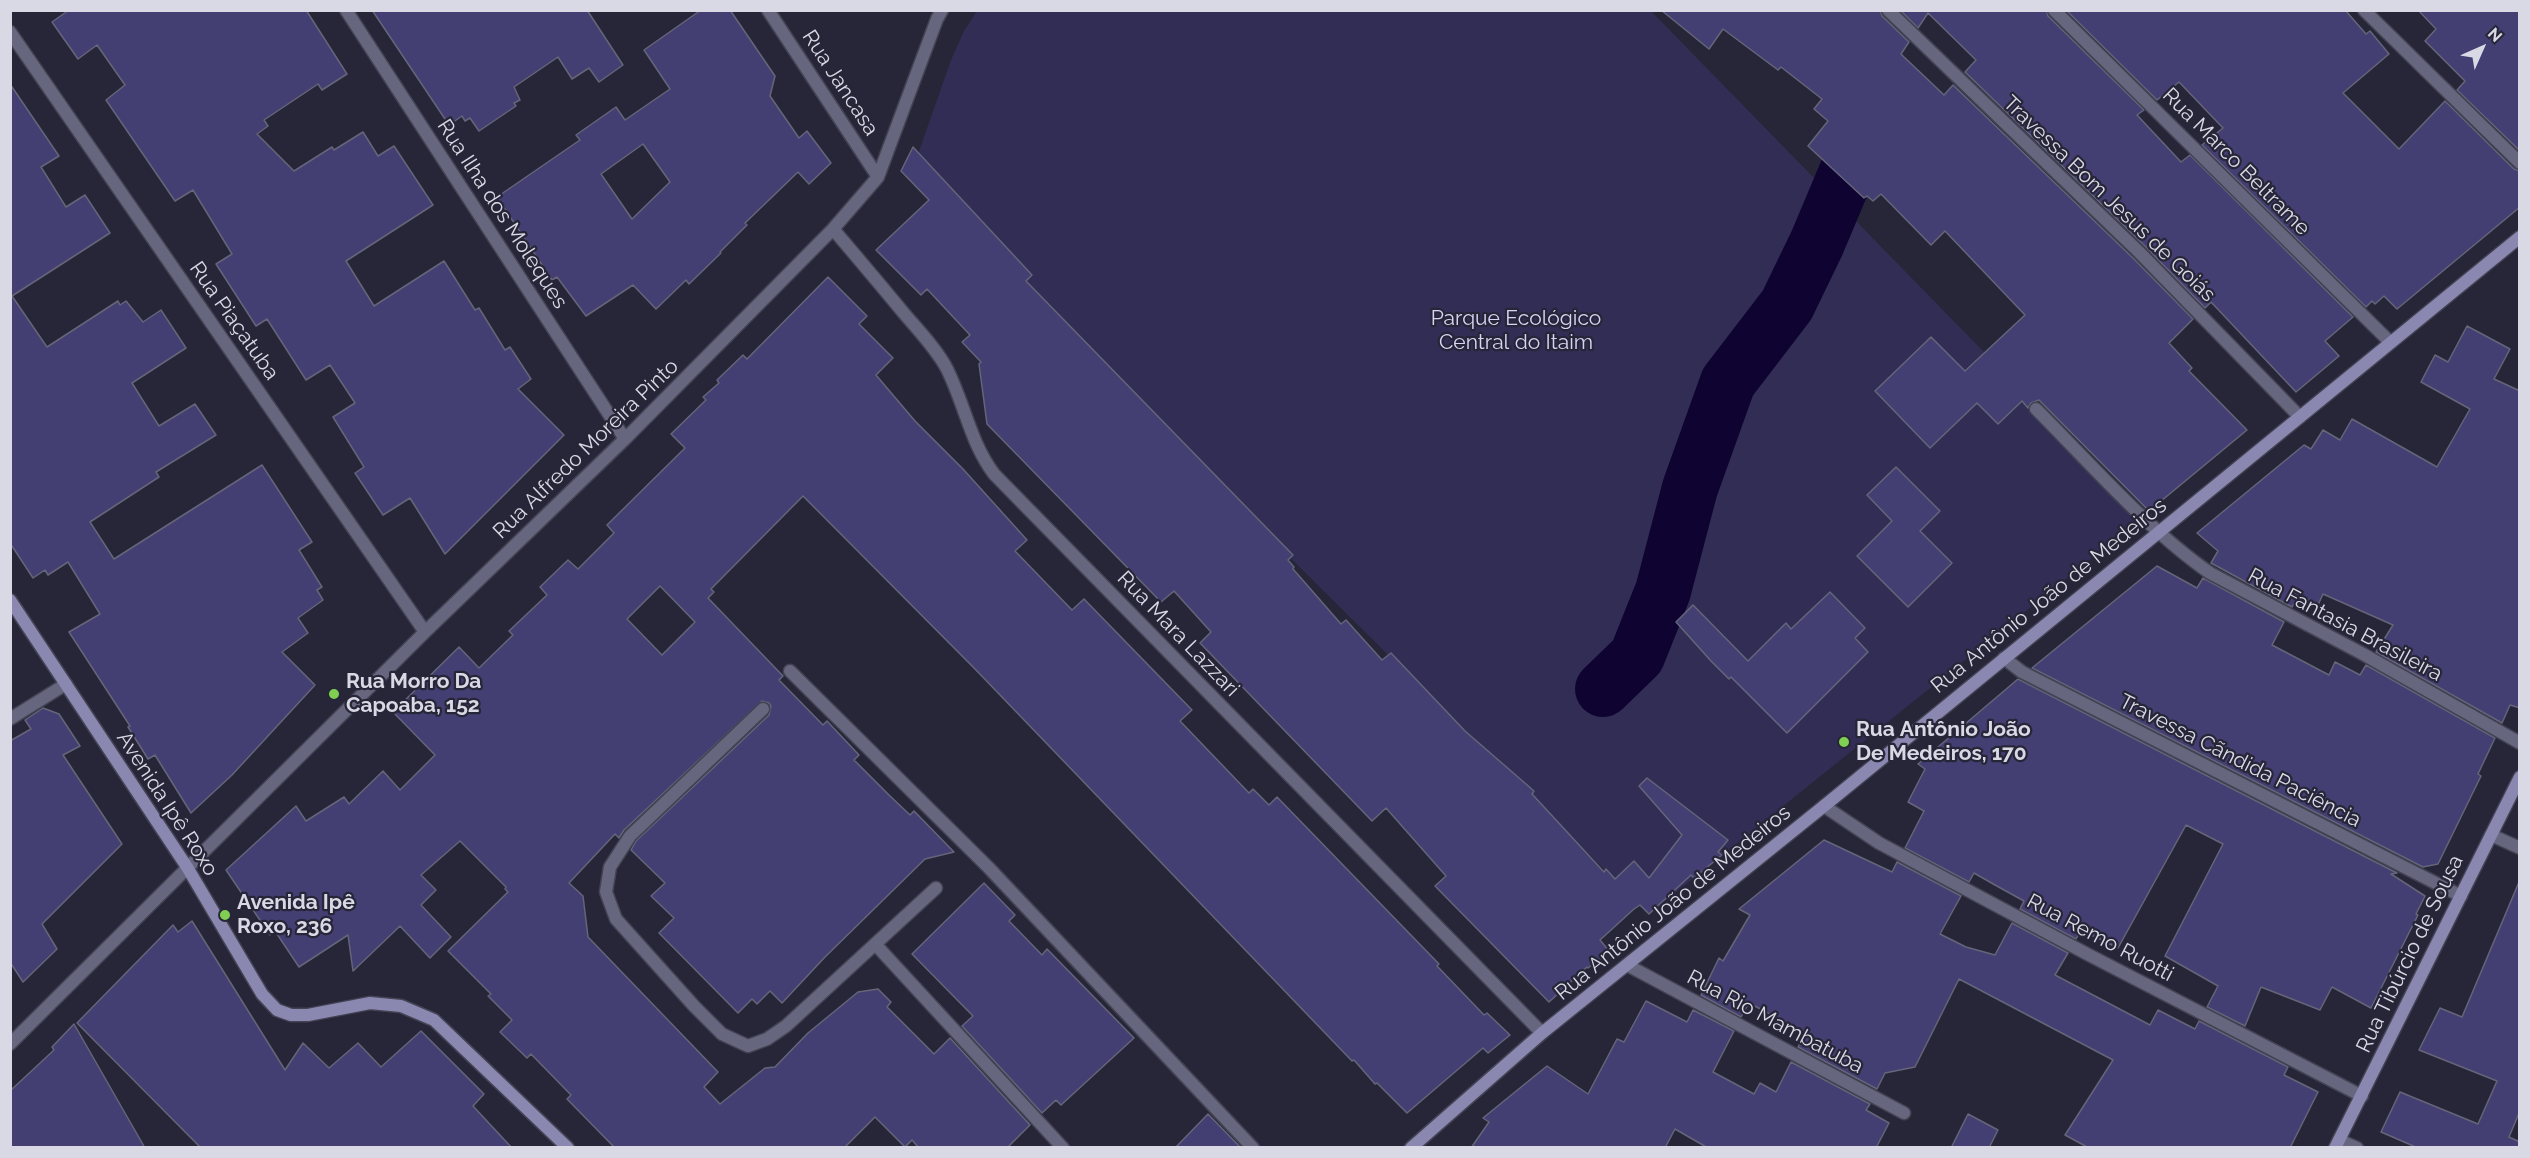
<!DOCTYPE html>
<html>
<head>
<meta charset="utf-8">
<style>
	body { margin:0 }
	#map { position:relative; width:2530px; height:1158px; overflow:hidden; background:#272638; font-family:Raleway,sans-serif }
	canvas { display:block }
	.frame { position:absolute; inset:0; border:12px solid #d9d9e5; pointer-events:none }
	.north { position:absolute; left:2452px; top:18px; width:60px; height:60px; -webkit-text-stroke:4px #272638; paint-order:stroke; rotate:45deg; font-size:16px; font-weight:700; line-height:24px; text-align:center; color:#d9d9e5 }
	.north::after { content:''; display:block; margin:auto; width:21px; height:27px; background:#d9d9e5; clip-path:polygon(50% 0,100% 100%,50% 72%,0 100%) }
</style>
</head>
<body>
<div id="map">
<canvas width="2530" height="1158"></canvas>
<div class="frame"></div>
<div class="north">N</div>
</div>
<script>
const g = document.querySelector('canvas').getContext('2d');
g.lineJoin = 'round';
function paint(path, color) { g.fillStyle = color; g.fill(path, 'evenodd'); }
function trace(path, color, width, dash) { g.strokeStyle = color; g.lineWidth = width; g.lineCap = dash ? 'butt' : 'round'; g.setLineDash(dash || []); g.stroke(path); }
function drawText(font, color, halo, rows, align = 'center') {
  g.font = font + ' Raleway,sans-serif'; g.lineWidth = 4.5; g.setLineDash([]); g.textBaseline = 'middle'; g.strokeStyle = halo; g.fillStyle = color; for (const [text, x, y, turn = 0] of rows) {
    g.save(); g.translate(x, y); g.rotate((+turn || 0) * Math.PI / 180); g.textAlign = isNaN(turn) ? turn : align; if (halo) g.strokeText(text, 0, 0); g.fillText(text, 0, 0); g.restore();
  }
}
const green = new Path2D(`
	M977 11H1651L2144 516 1649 914 916 186 917 157 951 60 964 31Z`);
const river = new Path2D(`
	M1603 689 1637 656 1663 591 1690 488 1728 382 1787 305 1817 243 1857 148 1879 112`);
const building = new Path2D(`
	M69 10H306L347 74 322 90 318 84 264 120 268 126 257 134 294 171 332 147 334 150 363 132 378 156 394 146 433 205 346 261 374 306 444 261 475 310 479 308 505 350 510 347 531 379 518 389 564 435 445 554 410 498 383 515 355 473 364 467 333 417 355 403 330 365 306 380 267 319 256 326 216 264 232 254 193 190 175 201 106 100 125 85 97 45 78 59 52 22Z
	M372 10H587L623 65 599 82 589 68 572 79 558 57 514 87 520 100 514 103 516 106 479 131 470 118 465 121 462 116 449 125Z
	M701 10H730L775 76 770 96 799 138 807 131 831 163 809 184 798 172 745 223 747 225 720 252 721 253 689 284 686 280 656 309 633 285 586 316 557 277 552 280 497 197 580 140 576 135 616 107 625 120 670 89 644 50ZM643 144 670 182 632 219 601 174Z
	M1661 10H1880L1882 16 1909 42 1901 54 1904 57 1944 95 1953 85 2134 259 2193 319 2169 343 2192 368 2189 371 2247 430 2149 511 2039 400 2031 403 2028 408 2022 401 1998 424 1977 403 1930 448 1875 391 1931 337 1965 371 2025 315 1945 231 1931 245 1881 194 1873 201 1867 196 1864 198 1808 146 1828 121 1814 109 1822 99 1781 67 1778 70 1723 29 1709 49Z
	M1900 10H2046L2048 16 2144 110 2137 115 2181 162 2190 155 2353 317 2325 341 2339 356 2296 392 2211 302 2205 308 2146 247 1965 72 1976 60 1928 13 1918 28Z
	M2066 10H2345L2366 34 2370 31 2389 54 2343 93 2399 149 2445 101 2514 169 2520 171V207L2397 309 2384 296 2375 304 2372 301 2366 307 2202 145 2223 128 2179 82 2157 100Z
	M2418 10H2520V151L2457 90 2465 81 2425 41 2436 29Z
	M10 84 59 156 41 167 66 207 85 195 110 233 12 296 47 347 118 301 120 305 126 301 143 322 161 310 186 348 132 383 159 426 195 404 216 435 156 472 159 477 90 522 114 559 262 465 312 542 299 550 322 587 317 590 323 600 298 618 308 633 282 652 315 685 232 775 191 813 155 755 148 759 128 727 130 726 69 632 100 614 68 562 48 575 45 570 33 578 10 543Z
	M913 147 1032 275 1026 281 1293 555 1288 560 1294 567 1293 569 1341 624 1346 620 1382 660 1391 653 1465 731 1534 791 1532 794 1604 872 1606 869 1615 879 1634 861 1649 878 1682 835 1639 786 1647 778 1728 840 1718 852 1722 855 1694 878 1691 875 1649 914 1640 905 1634 909 1600 940 1610 952 1588 968 1587 967 1549 1002 1435 886 1446 876 1386 808 1372 821 1200 643 1211 632 1174 591 1161 602 987 424 979 364 981 362 962 342 970 335 927 289 921 295 876 250 929 200 901 171Z
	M828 277 867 316 859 324 893 358 876 375 915 421 963 469 1027 540 1015 551 1072 610 1084 599 1192 710 1180 721 1249 793 1253 789 1269 805 1277 797 1439 964 1437 966 1484 1015 1487 1013 1510 1035 1488 1053 1483 1048 1407 1113 1377 1083 1375 1084 1354 1060 1352 1061 975 669 803 496 711 589 714 592 708 598 783 676 779 680 823 725 827 721 859 755 854 760 889 795 910 815 914 811 954 852 925 859 825 957 782 1003 770 991 757 1004 752 999 738 1013 659 933 674 918 651 896 665 883 631 850 636 841 769 715 771 706 769 703 762 701 624 830 619 838 615 834 569 883 583 896 588 937 718 1072 704 1087 720 1104 765 1068 775 1067 808 1033 858 992 878 989 891 1002 887 1007 934 1054 950 1038 1030 1125 1007 1148H919L912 1140 905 1147 875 1117 844 1148H615L567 1099 571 1095 531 1054 527 1058 500 1032 512 1020 488 996 491 994 448 951 508 892 505 889 506 887 460 841 421 875 436 890 421 905 451 937 430 958 400 926 353 971 348 935 299 967 275 931 270 935 226 870 296 806 306 821 344 797 349 804 383 771 400 790 435 755 393 712 459 647 479 668 513 635 509 631 547 595 540 587 568 560 578 569 614 533 607 525 685 448 671 434 706 400 703 397 719 383 717 380 743 355 747 359ZM660 586 695 622 662 655 627 619Z
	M2467 326 2510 349 2494 379 2520 391V708L2510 705 2502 723 2376 652 2393 625 2323 594 2318 605 2299 595 2292 607 2211 563 2218 551 2197 533 2304 445 2311 449 2323 430 2340 440 2352 419 2437 467 2470 409 2421 382 2435 355 2448 362Z
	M1896 467 1940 511 1920 531 1952 563 1908 607 1857 556 1892 521 1867 495Z
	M2157 566 2197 588 2203 578 2284 622 2272 645 2329 675 2335 662 2360 675 2366 665 2495 738 2478 774 2481 776 2438 864 2423 867 2032 668Z
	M1830 592 1865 628 1855 638 1868 652 1787 733 1731 677 1729 679 1711 661 1676 622 1693 605 1748 661 1786 623 1791 629Z
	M2018 679 2397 873 2391 874 2425 896 2416 914 2418 915 2371 1008 2332 987 2320 1010 2261 987 2245 1026 2207 1007 2218 986 2165 956 2223 844 2186 825 2118 948 2081 930 2076 939 2020 909 2024 901 1995 885 1974 873 1969 882 1905 848 1924 811 1908 802 1925 769 1918 764Z
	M43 708 59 714 80 746 63 755 122 844 42 924 57 949 23 982 10 962V741L31 729 25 720Z
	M1824 840 1892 872 1897 862 1961 896 1940 934 1966 947 1995 955 2012 923 2068 953 2055 975 2150 1025 2158 1010 2195 1029 2199 1021 2288 1067 2284 1075 2318 1092 2290 1148H2089L2065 1135 2113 1060 1959 979 1915 1067 1885 1073 1877 1089 1798 1047 1805 1033 1783 1021 1749 1003 1741 1017 1701 995 1719 958 1723 961 1750 915 1739 909Z
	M2519 882 2520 1111 2509 1137 2520 1142V1148H2418L2381 1132 2400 1092 2478 1124 2497 1081 2419 1050 2440 1008 2462 1017Z
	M984 883 1015 915 1009 921 1042 955 1047 949 1134 1038 1061 1105 1056 1100 1042 1113 962 1026 973 1016 912 954Z
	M192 921 285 1070 303 1043 329 1068 358 1043 381 1067 421 1031 484 1094 473 1106 512 1148H201L77 1023 173 925 178 932Z
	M1646 1001 1687 1022 1693 1010 1734 1031 1713 1072 1754 1094 1760 1083 1776 1092 1791 1062 1870 1104 1866 1110 1889 1123 1876 1148H1708L1675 1129 1665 1148H1471L1489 1122 1483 1118 1547 1066 1588 1094 1617 1039 1624 1042Z
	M74 1024 145 1148H10V1091L54 1050 52 1047Z
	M1208 1114 1241 1148H1175Z
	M1968 1114 1998 1130 1989 1148H1951Z`);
const lane = new Path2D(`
	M2004 658 2022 672 2461 896
	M790 671 989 868 1253 1148`);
const street = new Path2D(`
	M346 10 625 439
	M768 10 878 177
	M1888 10 2140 253 2300 417
	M2054 10 2390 342
	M2364 10 2520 163
	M10 32 425 632
	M833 229C856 256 879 283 902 311 917 329 936 348 947 369 965 405 970 442 994 474L1542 1033
	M2036 409C2090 463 2148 530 2210 573L2363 654 2520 743
	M763 709 630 836 610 867 606 892 616 919 694 1006 722 1034 748 1046 767 1039 786 1026 936 888
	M10 719 66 684
	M1824 806 1879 843 2089 955 2362 1096
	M2491 835 2520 848
	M876 945 1063 1148
	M1627 965 1904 1113
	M10 1044 425 632 625 439 833 229 878 177 937 19 942 10
	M2339 1140 2357 1148`);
const secondary = new Path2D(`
	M10 600 187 867 262 994 277 1010 291 1015H308L370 1003 401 1006 434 1020 568 1148
	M1411 1148 1542 1033 1824 806 2520 237
	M2335 1148 2520 777`);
const markers = [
	[334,694,6,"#7fd052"],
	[1844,742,6,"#7fd052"],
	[225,915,6,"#7fd052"]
];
const streetNames = [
	["Rua Jancasa",840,83,57],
	["Rua Marco Beltrame",2236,162,45],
	["Travessa Bom Jesus de Goiás",2109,199,44],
	["Rua Ilha dos Moleques",502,214,57],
	["Rua Piaçatuba",234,321,55],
	["Rua Alfredo Moreira Pinto",586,449,-44],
	["Rua Antônio João de Medeiros",2049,596,-39],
	["Rua Fantasia Brasileira",2345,625,28],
	["Rua Mara Lazzari",1178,634,46],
	["Travessa Cãndida Paciência",2240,761,27],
	["Avenida Ipê Roxo",167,804,57],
	["Rua Antônio João de Medeiros",1673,903,-39],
	["Rua Remo Ruotti",2100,938,28],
	["Rua Tibúrcio de Sousa",2410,954,-64],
	["Rua Rio Mambatuba",1775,1022,28]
];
const parkNames = [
	["Parque Ecológico",1516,319],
	["Central do Itaim",1516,343]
];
const poiNames = [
	["Rua Morro Da",346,682],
	["Capoaba, 152",346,706],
	["Rua Antônio João",1856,730],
	["De Medeiros, 170",1856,754],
	["Avenida Ipê",237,903],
	["Roxo, 236",237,927]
];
paint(green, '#312d54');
trace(river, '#0f0331', 56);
paint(building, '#433f72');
trace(building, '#65657a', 1.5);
trace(lane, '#434354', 15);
trace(street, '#434354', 15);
trace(secondary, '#434354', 15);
trace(lane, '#67667f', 12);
trace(street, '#67667f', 12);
trace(secondary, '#8a88b0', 12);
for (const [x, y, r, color] of markers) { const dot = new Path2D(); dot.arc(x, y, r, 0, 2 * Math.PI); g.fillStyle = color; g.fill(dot); trace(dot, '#272638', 2); }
drawText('21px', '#d9d9e5', '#272638', streetNames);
drawText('21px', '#d5d4f6', '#272638', parkNames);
drawText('bold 21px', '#d9d9e5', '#272638', poiNames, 'left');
</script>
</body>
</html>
